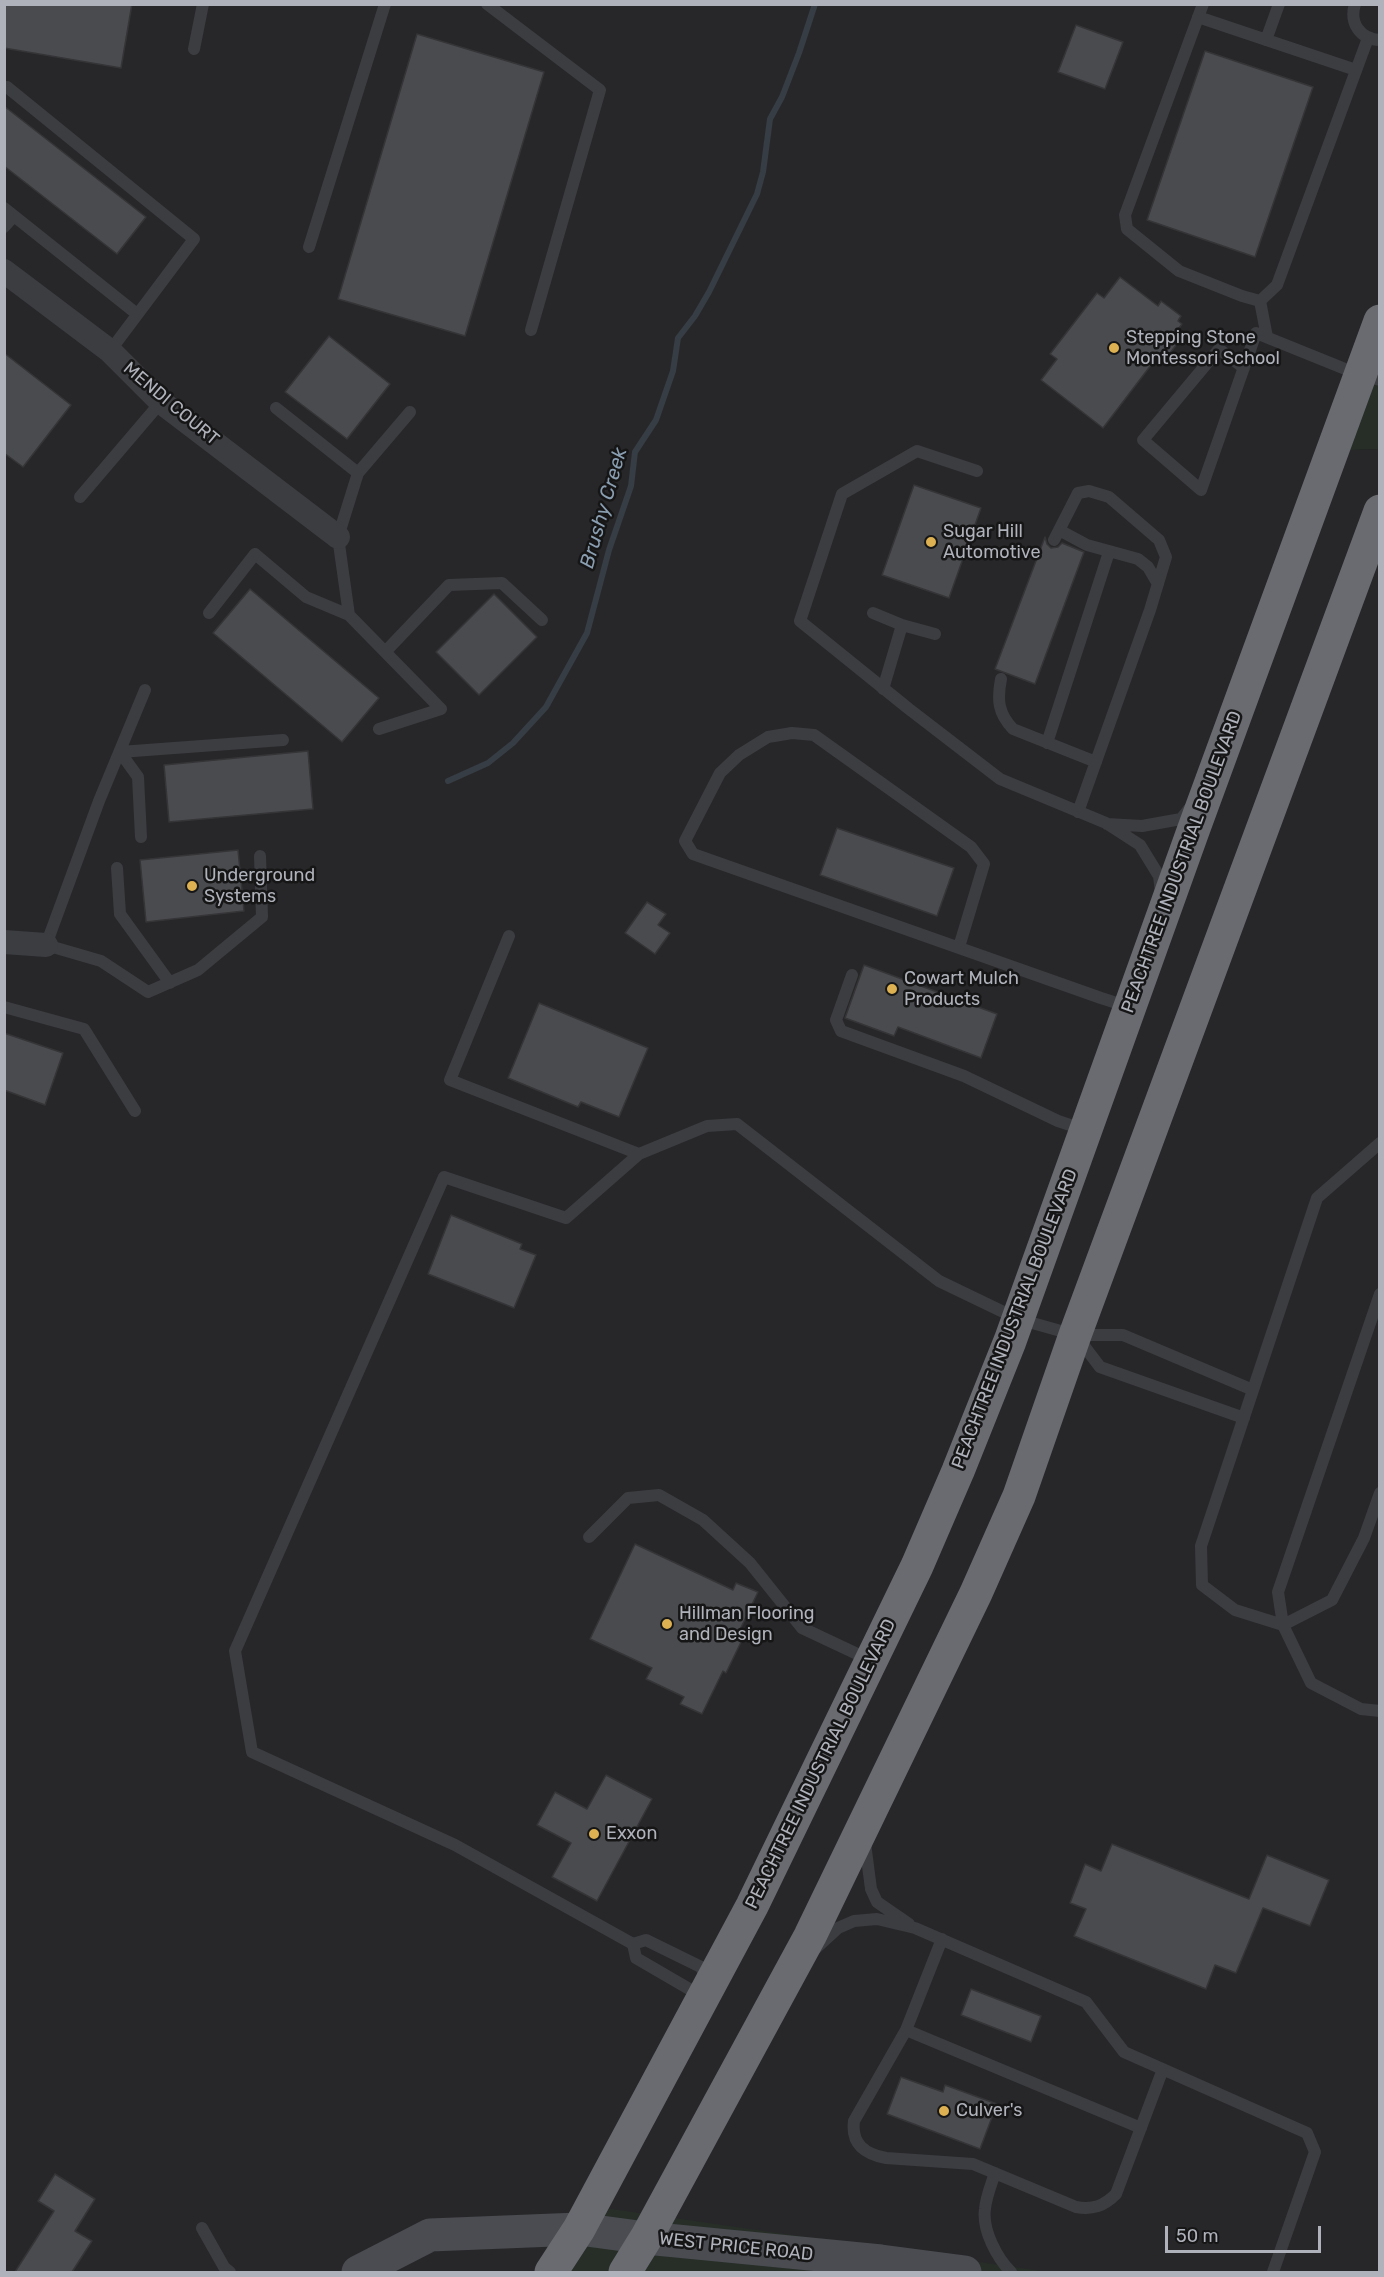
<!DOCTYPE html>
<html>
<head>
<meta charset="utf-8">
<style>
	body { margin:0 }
	#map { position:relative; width:1384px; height:2277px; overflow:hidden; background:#1b1b1c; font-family:Rubik,sans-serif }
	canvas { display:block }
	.frame { position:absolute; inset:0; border:6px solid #afb2ba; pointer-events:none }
	.scale { position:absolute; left:1165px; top:2226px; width:156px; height:27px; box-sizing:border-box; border:3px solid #afb2ba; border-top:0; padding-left:8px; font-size:18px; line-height:21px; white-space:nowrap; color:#afb2ba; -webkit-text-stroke:4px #161617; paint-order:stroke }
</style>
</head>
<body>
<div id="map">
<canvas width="1384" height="2277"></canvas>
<div class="frame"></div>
<div class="scale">50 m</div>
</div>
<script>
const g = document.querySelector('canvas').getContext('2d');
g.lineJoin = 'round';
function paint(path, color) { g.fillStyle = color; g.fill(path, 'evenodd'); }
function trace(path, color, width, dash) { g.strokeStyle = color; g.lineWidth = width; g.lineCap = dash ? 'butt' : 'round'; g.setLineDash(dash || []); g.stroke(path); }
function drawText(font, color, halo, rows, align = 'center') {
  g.font = font + ' Rubik,sans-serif'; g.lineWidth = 5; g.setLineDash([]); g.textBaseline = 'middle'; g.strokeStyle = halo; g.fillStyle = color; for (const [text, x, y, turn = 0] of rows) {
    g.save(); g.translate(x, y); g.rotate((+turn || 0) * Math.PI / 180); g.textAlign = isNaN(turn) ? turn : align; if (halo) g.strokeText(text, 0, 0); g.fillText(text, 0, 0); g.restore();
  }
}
const built = new Path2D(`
	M5 5H1379V300L1323 451 1380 449 1379 2272H5Z`);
const green = new Path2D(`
	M1379 300V449L1323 451Z
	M584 2205 1048 2272H546Z`);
const stream = new Path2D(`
	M448 781 488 763 513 743 546 707 587 633 609 550 631 486 635 452 656 420 673 371 678 338 695 316 709 292 757 194 763 172 770 119 782 97 799 53 815 4`);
const building = new Path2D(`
	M4 4H132L121 68 4 48Z
	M1076 25 1123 42 1105 89 1058 72Z
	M417 34 544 72 465 336 338 299Z
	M1205 51 1313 87 1255 257 1147 220Z
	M4 106 146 217 117 254 4 166Z
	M1120 277 1158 306 1161 301 1181 316 1178 321 1182 324 1171 339 1177 344 1167 357 1161 352 1103 428 1041 380 1057 359 1050 354 1097 293 1104 298Z
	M329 336 390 384 347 439 285 392Z
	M4 353 71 405 23 467 4 453Z
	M914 485 981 508 949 598 882 575Z
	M1045 537 1047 544 1051 548 1058 547 1062 543 1084 552 1035 684 995 669Z
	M250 589 379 698 342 742 213 633Z
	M494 594 537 637 479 695 436 652Z
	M308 751 313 809 169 822 164 765Z
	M837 828 954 868 937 916 820 875Z
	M238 850 244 911 146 922 140 860Z
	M647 902 666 914 658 925 670 933 655 954 625 933Z
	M864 965 997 1014 981 1058 898 1027 894 1036 845 1018Z
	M539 1003 648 1048 619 1117 581 1102 578 1107 508 1078Z
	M4 1033 63 1053 45 1105 4 1090Z
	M451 1215 522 1244 520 1249 536 1255 514 1308 428 1274Z
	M635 1544 733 1590 736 1583 758 1592 737 1636 743 1638 726 1673 723 1671 702 1714 680 1704 684 1697 646 1679 652 1668 590 1639Z
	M606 1775 652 1799 597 1901 552 1877 571 1843 537 1825 555 1792 587 1809Z
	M1112 1844 1249 1899 1267 1855 1329 1880 1310 1926 1263 1908 1236 1973 1215 1965 1206 1989 1074 1936 1086 1909 1070 1903 1085 1864 1101 1871Z
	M971 1989 1041 2016 1031 2042 961 2015Z
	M901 2077 943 2092 945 2085 997 2104 980 2149 887 2114Z
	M55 2174 95 2199 75 2231 92 2241 72 2272H15L54 2211 38 2201Z`);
const lane = new Path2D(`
	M487 4 600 90 531 330
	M1203 4 1125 215 1127 229 1179 271 1242 296 1260 301 1277 285 1368 38
	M1355 4C1349 23 1360 39 1380 40
	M1198 17 1356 70
	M1266 40 1279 4
	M194 49 203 4
	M7 87 194 239 110 351
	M4 208 137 314
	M4 227 14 216
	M309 247 385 4
	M1260 301 1267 337
	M1244 368 1219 349 1143 440 1201 490 1256 333 1360 375 1380 380
	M276 408 358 473
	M977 471 917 451 842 494 800 621 909 709 1000 779 1106 823 1140 845 1159 876 1161 892
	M80 497 161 402
	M1059 530 1087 545 1138 559 1148 567 1158 584
	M1054 540 1078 493 1089 491 1109 497 1159 540 1166 557 1150 610 1078 812
	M209 613 255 554 306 597 349 615
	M873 613 902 625 935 634
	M386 651 449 585 502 583 542 620
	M1001 679C997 700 998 713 1013 729L1096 762
	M883 689 902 625
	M145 690 99 801 46 945 101 961 148 992 198 970 262 917 260 856
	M379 729 441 709 349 615 338 537 358 473 410 412
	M1047 743 1109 552
	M120 752 283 740
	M120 752 138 777 141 837
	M1107 824 1142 826 1181 819 1189 809
	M117 868 120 914 170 983
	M509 936 450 1080 639 1154 707 1126 737 1124 939 1281 1018 1319 1075 1335H1123L1253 1390
	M959 947 984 864 971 847 814 735 792 733 768 737 739 755 720 773 685 841 693 854 1101 998 1129 1007
	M852 975 836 1020 841 1031 964 1076 1058 1121 1085 1130
	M4 1007 84 1029 135 1111
	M1380 1143 1317 1198 1201 1546 1202 1585 1235 1610 1283 1625 1332 1600 1364 1538 1380 1493
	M1380 1294 1278 1592 1283 1625 1311 1683 1361 1709 1380 1711
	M1078 1338 1100 1367 1244 1418
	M589 1537 628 1498 659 1495 703 1520 750 1563 802 1628 870 1660
	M865 1843 871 1889 877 1902 909 1924
	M942 1939 906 2030 854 2121C851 2144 865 2154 886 2158L973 2164 1076 2207C1093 2210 1104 2206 1116 2194L1163 2069
	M646 1940 701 1967 709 1986 691 1990 636 1958 633 1944Z
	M633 1944 455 1845 252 1752 235 1651 444 1177 566 1218 639 1154
	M815 1949 838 1928 854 1921 877 1919 915 1928 1086 2002 1124 2052 1307 2133 1315 2152 1273 2272
	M906 2030 1141 2128
	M995 2173C991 2185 986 2197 985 2209 982 2230 997 2258 1011 2272
	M202 2228 224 2267 230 2272`);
const street = new Path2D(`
	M4 271 110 351 161 402 338 537
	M4 942 46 945`);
const secondary = new Path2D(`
	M358 2272 430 2235 579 2229 646 2238 881 2261 965 2272`);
const highway = new Path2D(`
	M551 2272 579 2229 752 1906 917 1566 958 1471 1010 1341 1193 831 1380 321
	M625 2272 646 2238 810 1936 976 1593 1019 1496 1075 1335 1380 511`);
const markers = [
	[1114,348,6,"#ddb151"],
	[931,542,6,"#ddb151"],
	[192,886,6,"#ddb151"],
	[892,989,6,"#ddb151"],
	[667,1624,6,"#ddb151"],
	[594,1834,6,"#ddb151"],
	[944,2111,6,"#ddb151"]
];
const poiNames = [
	["Stepping Stone",1126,338],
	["Montessori School",1126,359],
	["Sugar Hill",943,532],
	["Automotive",943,553],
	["Underground",204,876],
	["Systems",204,897],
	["Cowart Mulch",904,979],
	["Products",904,1000],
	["Hillman Flooring",679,1614],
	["and Design",679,1635],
	["Exxon",606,1834],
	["Culver's",956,2111]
];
const streetNames = [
	["MENDI COURT",171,404,40],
	["PEACHTREE INDUSTRIAL BOULEVARD",1182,862,-70],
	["PEACHTREE INDUSTRIAL BOULEVARD",1015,1319,-69],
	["PEACHTREE INDUSTRIAL BOULEVARD",821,1764,-64],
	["WEST PRICE ROAD",736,2247,6]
];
const waterNames = [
	["Brushy Creek",604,508,-74]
];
paint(built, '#272729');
paint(green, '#272e28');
trace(stream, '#363d44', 6);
paint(building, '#4a4b4e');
trace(building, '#353538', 1.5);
trace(lane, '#3c3d41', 12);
trace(street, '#3c3d41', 24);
trace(secondary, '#4a4c51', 33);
trace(highway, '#696b71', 33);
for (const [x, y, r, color] of markers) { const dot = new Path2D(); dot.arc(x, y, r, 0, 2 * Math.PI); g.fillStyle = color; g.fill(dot); trace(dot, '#161617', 2); }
drawText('18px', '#afb2ba', '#161617', poiNames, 'left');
drawText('18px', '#afb2ba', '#161617', streetNames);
drawText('italic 20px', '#8a9eb1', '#161617', waterNames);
</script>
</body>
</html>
